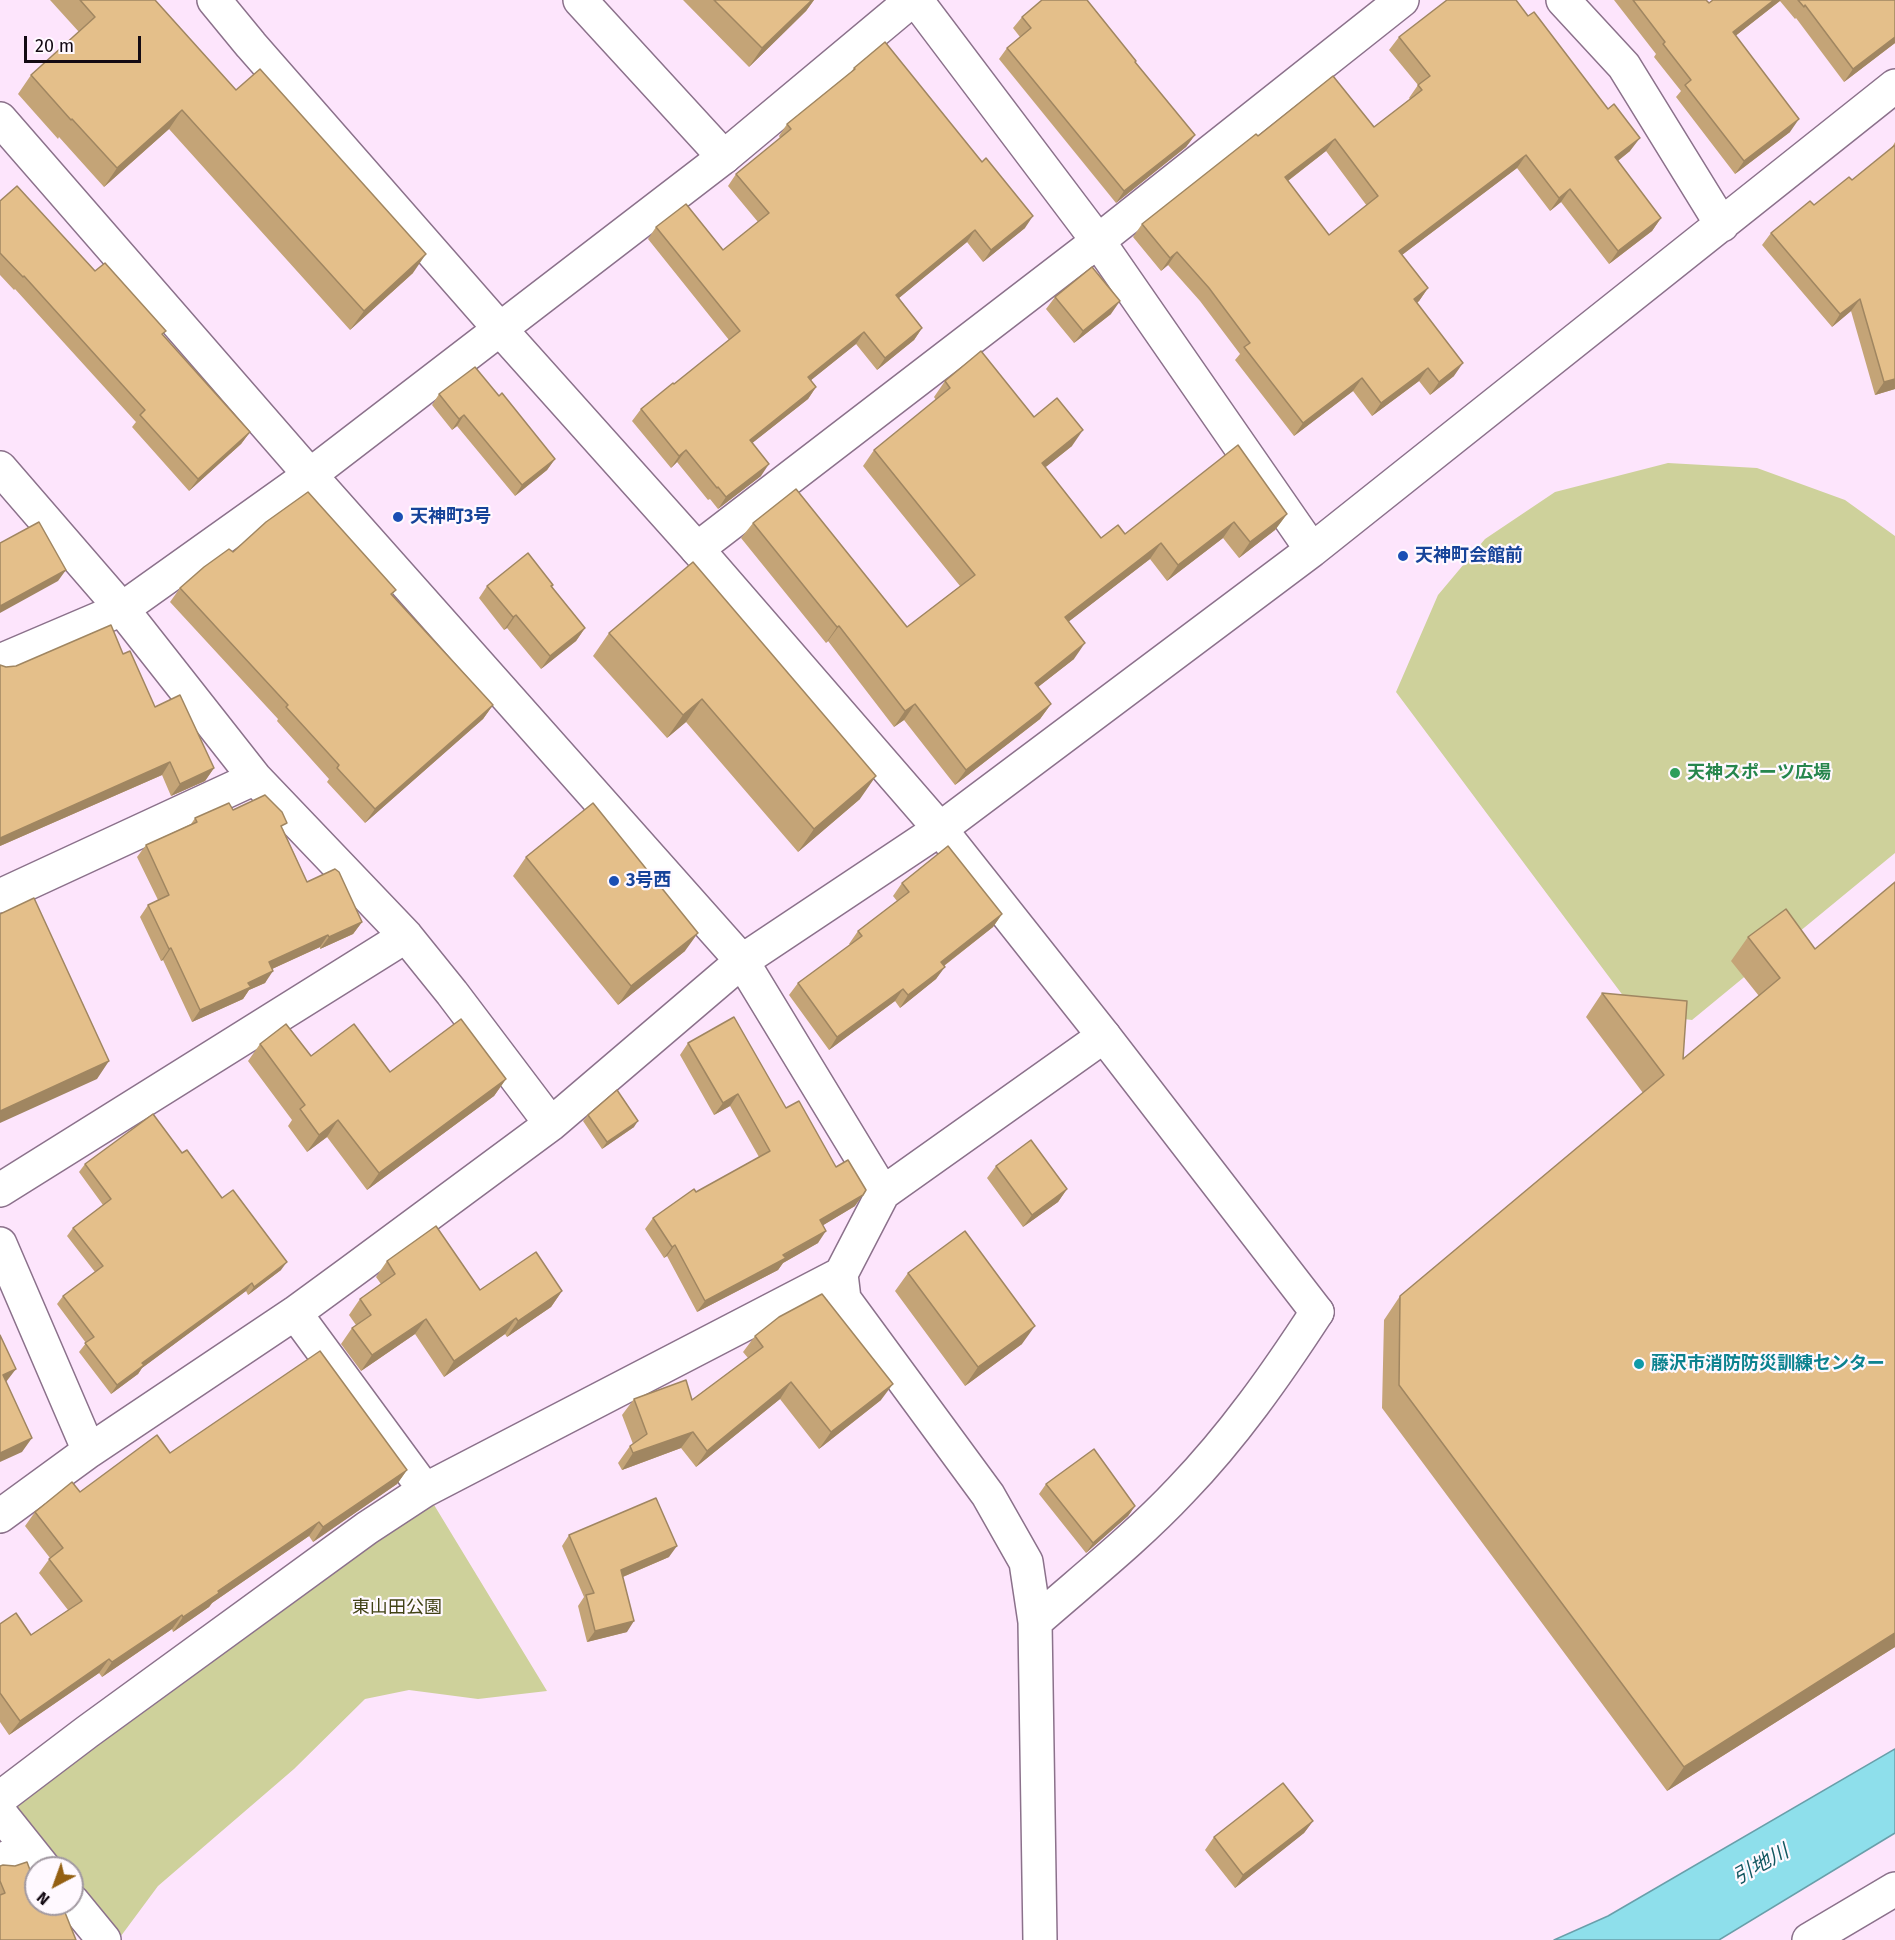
<!DOCTYPE html>
<html>
<head>
<meta charset="utf-8">
<style>
	body { margin:0 }
	#map { position:relative; width:1895px; height:1940px; overflow:hidden; background:#fde5fc; font-family:"Fira Sans",sans-serif }
	canvas { display:block }
	.north { position:absolute; left:24px; top:1856px; width:60px; height:60px; box-sizing:border-box; background:#fff9ff; border:2px solid #a199a1; border-radius:50%; rotate:221deg; font-size:16px; font-weight:700; line-height:24px; text-align:center; color:#130a13 }
	.north::after { content:''; display:block; margin:auto; width:21px; height:27px; background:#946013; clip-path:polygon(50% 0,100% 100%,50% 72%,0 100%) }
	.scale { position:absolute; left:24px; top:36px; width:117px; height:27px; box-sizing:border-box; border:3px solid #130a13; border-top:0; padding-left:8px; font-size:18px; line-height:21px; white-space:nowrap; color:#130a13; -webkit-text-stroke:4px #fff9ff; paint-order:stroke }
</style>
</head>
<body>
<div id="map">
<canvas width="1895" height="1940"></canvas>
<div class="north">N</div>
<div class="scale">20 m</div>
</div>
<script>
const g = document.querySelector('canvas').getContext('2d');
g.lineJoin = 'round';
function paint(path, color) { g.fillStyle = color; g.fill(path, 'evenodd'); }
function trace(path, color, width, dash) { g.strokeStyle = color; g.lineWidth = width; g.lineCap = dash ? 'butt' : 'round'; g.setLineDash(dash || []); g.stroke(path); }
function drawText(font, color, halo, rows, align = 'center') {
  g.font = font + ' "Fira Sans","Noto Sans JP",sans-serif'; g.lineWidth = 4.5; g.setLineDash([]); g.textBaseline = 'middle'; g.strokeStyle = halo; g.fillStyle = color; for (const [text, x, y, turn = 0] of rows) {
    g.save(); g.translate(x, y); g.rotate((+turn || 0) * Math.PI / 180); g.textAlign = isNaN(turn) ? turn : align; if (halo) g.strokeText(text, 0, 0); g.fillText(text, 0, 0); g.restore();
  }
}
const green = new Path2D(`
	M1668 463 1757 468 1845 500 1895 536V853L1692 1020 1636 1013 1396 692 1438 595 1485 539 1555 492Z
	M425 1490 547 1691 478 1699 409 1690 365 1699 294 1769 158 1886 118 1940 72 1900V1868H45L0 1813Z`);
const water = new Path2D(`
	M1895 1749V1833L1719 1940H1554L1608 1916Z`);
const street = new Path2D(`
	M214 0 251 45 499 328
	M580 0 724 157
	M916 0 1098 241 1312 550
	M1563 0 1624 66 1722 225
	M0 119 310 475 742 961 883 1193
	M0 468 122 609 255 778 406 936 452 993 551 1124
	M697 549 1098 241 1402 0
	M0 896 255 778
	M0 1190 406 936
	M0 1244 89 1451
	M295 1313 425 1490
	M0 1516 89 1451 295 1313 351 1272 551 1124 742 961 940 829 1312 550 1895 86
	M1035 1622C1084 1579 1136 1538 1181 1490 1233 1436 1276 1375 1317 1312
	M0 1798 87 1732 367 1528 425 1490 841 1274
	M0 1813 44 1868
	M0 1860 29 1850
	M72 1901 104 1940
	M1040 1940 1035 1622 1026 1562 988 1495 844 1299 841 1274 883 1193 1104 1036
	M1809 1940 1895 1889`);
const secondary = new Path2D(`
	M499 328 697 549 940 829 1104 1036 1317 1312
	M0 661 122 609 310 475 724 157 912 0`);
const wall = new Path2D(`
	M50 0H155L236 90 413 273 350 330 169 129 104 187 59 137 58 139 18 94 31 75 79 32Z
	M683 0H814L806 11 749 67Z
	M1614 0H1706L1709 3 1713 0H1895V43L1844 82 1796 18 1795 19 1780 1 1735 36 1790 132 1735 174 1676 97 1681 91 1654 57 1656 54Z
	M1022 17 1135 62 1195 135 1186 147 1116 203 999 59 1007 48 1020 37 1013 28Z
	M1399 37 1630 151 1618 161 1661 218 1652 231 1609 264 1561 202 1550 211 1517 168 1402 255 1428 288 1419 301 1417 303 1454 376 1430 395 1419 381 1372 416 1353 391 1294 436 1235 360 1240 354 1200 301 1168 265 1161 271 1133 237 1142 224 1258 136 1374 127 1410 99 1409 98 1418 85 1389 50ZM1326 151 1367 206 1329 235 1288 181Z
	M854 68 1025 228 983 262 967 242 899 298 922 328 914 340 877 370 856 344 811 380 816 387 808 399 752 443 761 476 718 509 710 499 708 500 677 462 671 468 632 421 641 409 674 384 729 340 648 239 656 227 723 250 758 222 728 186 736 174 780 138 779 136 787 124 851 72Z
	M1895 142V389L1875 395 1851 311 1832 327 1762 245 1771 233 1852 180 1891 149Z
	M0 201 95 271 163 335 250 432 241 444 189 491 132 427 136 422 15 289 14 290 0 275Z
	M1055 297 1111 314 1074 343 1046 309Z
	M945 381 1034 417 1072 446 1045 467 1101 538 1125 534 1287 514 1275 530 1239 558 1223 538 1167 581 1150 559 1069 621 1074 659 1038 687 1051 704 1040 719 955 785 904 720 894 727 828 641 826 643 741 538 753 523 907 627 960 586 863 466 874 450 936 400 934 397Z
	M439 394 499 396 555 459 547 470 515 496 457 426 452 430 432 405Z
	M233 552 396 590 392 595 493 705 483 719 365 823 327 782 329 779 277 721 278 719 170 602 180 588Z
	M553 585 552 587 585 628 576 641 541 669 507 628 504 630 479 598 487 586Z
	M609 633 860 799 798 852 686 722 667 738 593 656Z
	M123 654 155 707 214 768 205 781 171 796 162 775 0 846V665L6 667Z
	M233 810 283 829 307 882 362 922 353 934 320 949V947L272 969 265 983 249 990 243 999 192 1022 163 960 161 961 140 917 148 905 158 900 137 857 146 845 191 824 195 818Z
	M526 857 685 951 618 1005 513 876Z
	M902 883 1002 914 993 927 944 966 936 979 900 1008 895 1001 829 1050 789 995 798 983 851 945 849 944 858 931 897 901 893 896Z
	M1748 937 1815 949 1895 1647 1667 1791 1382 1408 1384 1320 1400 1296 1643 1093 1586 1017 1602 993 1683 1059 1759 996 1731 961Z
	M688 1043 786 1108 855 1206 823 1225 818 1243 783 1263 778 1270 697 1312 667 1256 664 1258 645 1229 653 1218 759 1157 730 1106 714 1115 680 1055Z
	M260 1044 311 1056 390 1072 506 1079 494 1096 367 1190 327 1137 307 1152 288 1126 292 1120 248 1061Z
	M588 1115 634 1127 602 1149 583 1121Z
	M182 1153 222 1198 281 1270 248 1295 246 1291 142 1368 138 1374 111 1394 79 1352 86 1343 57 1304 63 1296 95 1272 67 1236 73 1228 103 1205 79 1172 85 1164Z
	M996 1166 1067 1189 1058 1202 1023 1227 987 1178Z
	M387 1261 480 1290 562 1291 551 1307 507 1337 505 1334 444 1377 415 1334 361 1371 341 1344 352 1328 356 1325 349 1315 360 1299 381 1284 376 1277Z
	M908 1273 1022 1344 965 1386 895 1291Z
	M755 1336 881 1400 819 1449 780 1399 696 1467 681 1448 622 1470 618 1463 630 1446 633 1444 622 1415 634 1399 692 1400 748 1358 743 1352Z
	M170 1453 407 1470 397 1484 313 1542 309 1536 212 1603 209 1607 173 1632 172 1629 102 1677 99 1673 9 1735 0 1722V1624L31 1635 68 1610 39 1573 50 1558 25 1526 35 1512Z
	M1046 1484 1135 1506 1128 1516 1086 1553 1039 1494Z
	M569 1535 669 1557 623 1577 627 1632 587 1642 578 1606 584 1597 562 1546Z
	M1313 1821 1304 1833 1235 1888 1205 1850 1214 1837Z
	M0 1866 45 1911 0 1940Z`);
const shadedWall = new Path2D(`
	M812 0H814L806 11 749 67 762 48Z
	M1774 0H1781L1724 45 1733 32Z
	M1895 37V43L1844 82 1853 69Z
	M182 110 169 129 104 187 117 168Z
	M1799 119 1790 132 1735 174 1744 161Z
	M1195 135 1186 147 1116 203 1124 191Z
	M1640 138 1630 151 1606 170 1615 157Z
	M1335 139 1326 151 1276 190 1285 177Z
	M1526 155 1517 168 1390 264 1399 251Z
	M1570 189 1561 202 1550 211 1559 198Z
	M1033 216 1025 228 983 262 991 250Z
	M1661 218 1652 231 1609 264 1618 251Z
	M975 230 967 242 888 307 896 295Z
	M1177 252 1168 265 1161 271 1170 258Z
	M426 254 413 273 350 330 364 311Z
	M1428 288 1419 301 1405 312 1414 299Z
	M1860 299 1851 311 1832 327 1840 314Z
	M1120 301 1111 314 1074 343 1083 331Z
	M922 328 914 340 877 370 885 358Z
	M864 332 856 344 800 389 808 377Z
	M1463 363 1454 376 1430 395 1439 382Z
	M1428 368 1419 381 1372 416 1381 403Z
	M1362 378 1353 391 1294 436 1303 423Z
	M1895 379V389L1875 395 1884 382Z
	M816 387 808 399 741 452 750 440Z
	M464 415 457 426 452 430 459 419Z
	M1083 430 1072 446 1031 479 1042 463Z
	M250 432 241 444 189 491 198 479Z
	M686 450 677 462 671 468 679 456Z
	M555 459 547 470 515 496 522 485Z
	M769 464 761 476 718 509 726 497Z
	M1287 514 1275 530 1239 558 1250 542Z
	M1234 522 1223 538 1167 581 1178 565Z
	M1161 543 1150 559 1054 633 1065 617Z
	M66 570 58 581 0 613V606Z
	M516 615 507 628 504 630 513 617Z
	M839 626 828 641 826 643 837 627Z
	M585 628 576 641 541 669 550 656Z
	M1085 643 1074 659 1024 698 1035 683Z
	M702 699 686 722 667 738 683 715Z
	M915 704 904 720 894 727 905 711Z
	M1051 704 1040 719 955 785 966 770Z
	M493 705 483 719 365 823 375 809Z
	M170 762 162 775 0 846V838Z
	M214 768 205 781 171 796 180 784Z
	M876 776 860 799 798 852 814 829Z
	M1002 914 993 927 932 975 941 962Z
	M362 922 353 934 320 949 329 937Z
	M698 933 685 951 618 1005 631 986Z
	M328 935 320 947 261 974 269 962Z
	M171 948 163 960 161 961 169 949Z
	M945 967 936 979 900 1008 908 995Z
	M273 971 265 983 249 990 243 999 192 1022 200 1010 248 983Z
	M903 989 895 1001 829 1050 837 1037Z
	M109 1061 97 1079 0 1123V1111Z
	M506 1079 494 1096 367 1190 379 1173Z
	M738 1094 730 1106 714 1115 723 1103Z
	M338 1120 327 1137 307 1152 319 1135Z
	M638 1121 634 1127 602 1149 607 1142Z
	M1067 1189 1058 1202 1023 1227 1032 1215Z
	M863 1195 855 1206 812 1232 820 1220Z
	M826 1231 818 1243 783 1263 778 1270 697 1312 705 1301Z
	M675 1245 667 1256 664 1258 672 1247Z
	M287 1262 281 1270 248 1295 254 1287Z
	M252 1283 246 1291 142 1368 138 1374 111 1394 117 1385 142 1363Z
	M562 1291 551 1307 507 1337 518 1321Z
	M516 1318 505 1334 444 1377 454 1361Z
	M426 1319 415 1334 361 1371 372 1355Z
	M1035 1326 1022 1344 965 1386 978 1367Z
	M16 1369 6 1382 3 1375Z
	M791 1382 780 1399 696 1467 707 1451Z
	M893 1384 881 1400 819 1449 831 1432Z
	M693 1432 681 1448 622 1470 633 1453Z
	M32 1438 22 1452 0 1462V1453Z
	M407 1470 397 1484 313 1542 323 1527Z
	M1135 1506 1128 1516 1086 1553 1093 1543Z
	M319 1522 309 1536 212 1603 209 1607 173 1632 183 1617 218 1591Z
	M677 1546 669 1557 613 1581 621 1570Z
	M182 1615 172 1629 102 1677 112 1662Z
	M634 1621 627 1632 587 1642 595 1631Z
	M1895 1633V1647L1667 1791 1684 1767Z
	M109 1659 99 1673 9 1735 20 1721Z
	M1313 1821 1304 1833 1235 1888 1243 1875Z`);
const building = new Path2D(`
	M80 0H155L236 90 260 69 426 254 364 311 182 110 117 168 72 119 71 120 31 75 95 17Z
	M714 0H812L762 48Z
	M1042 0H1087L1136 61 1135 62 1195 135 1124 191 1007 48 1031 28 1022 17Z
	M1447 0H1516L1528 16 1534 12 1608 109 1614 104 1640 138 1615 157 1661 218 1618 251 1570 189 1559 198 1526 155 1399 251 1428 288 1414 299 1463 363 1439 382 1428 368 1381 403 1362 378 1303 423 1244 347 1250 343 1209 288 1177 252 1170 258 1142 224 1256 134 1258 136 1333 76 1374 127 1422 90 1418 85 1430 76 1399 37ZM1335 139 1378 196 1329 235 1285 177Z
	M1633 0H1706L1709 3 1713 0H1774L1733 32 1799 119 1744 161 1685 85 1691 80 1663 44 1665 42Z
	M1798 0H1895V37L1853 69 1805 5 1804 7Z
	M885 42 982 162 986 158 1033 216 991 250 975 230 896 295 922 328 885 358 864 332 808 377 816 387 750 440 769 464 726 497 718 487 717 488 686 450 679 456 641 409 673 383 674 384 740 331 656 227 686 204 723 250 769 213 736 174 791 129 787 124 855 69 854 68Z
	M1895 145V379L1884 382 1860 299 1840 314 1771 233 1810 201 1814 205 1849 177 1852 180Z
	M17 186 95 271 105 263 166 331 162 334 250 432 198 479 140 415 145 410 24 276 23 277 0 253V201Z
	M1092 267 1120 301 1083 331 1055 297Z
	M981 351 1034 417 1057 398 1083 430 1042 463 1101 538 1118 525 1125 534 1238 445 1287 514 1250 542 1234 522 1178 565 1161 543 1065 617 1085 643 1035 683 1051 704 966 770 915 704 905 711 839 626 837 627 753 523 796 489 907 627 975 575 874 450 950 388 945 381Z
	M475 367 499 396 502 393 555 459 522 485 464 415 459 419 439 394Z
	M308 492 396 590 391 594 493 705 375 809 337 768 339 765 286 707 288 705 180 588 204 567 229 549 233 552 266 522Z
	M39 522 66 570 0 606V543Z
	M528 553 553 585 551 586 585 628 550 656 516 615 513 617 487 586Z
	M693 562 876 776 814 829 702 699 683 715 609 633Z
	M111 625 123 654 130 651 155 707 180 695 214 768 180 784 170 762 0 838V665L6 667 16 666Z
	M265 795 282 812 287 823 281 826 307 882 335 869 339 872 362 922 329 937 328 935 269 962 273 971 248 983 251 987 200 1010 171 948 169 949 148 905 169 895 146 845 197 822 195 818 229 803 233 810Z
	M593 803 698 933 631 986 526 857Z
	M948 846 1002 914 941 962 945 967 908 995 903 989 837 1037 798 983 862 936 858 931 909 892 902 883Z
	M1895 882V1633L1684 1767 1399 1385 1400 1296 1664 1075 1602 993 1687 1001 1683 1059 1780 978 1748 937 1786 909 1815 949Z
	M34 898 109 1061 0 1111V914Z
	M734 1017 786 1108 799 1101 836 1167 848 1160 866 1190 863 1195 820 1220 826 1231 783 1255 786 1258 705 1301 675 1245 672 1247 653 1218 694 1189 696 1192 770 1151 738 1094 723 1103 688 1043Z
	M461 1019 506 1079 379 1173 338 1120 319 1135 300 1109 305 1105 260 1044 286 1024 311 1056 354 1024 390 1072Z
	M617 1090 638 1121 607 1142 588 1115Z
	M153 1114 182 1153 187 1150 222 1198 233 1190 287 1262 254 1287 252 1283 142 1363 144 1365 117 1385 85 1343 94 1337 63 1296 103 1266 73 1228 111 1199 85 1164Z
	M1031 1140 1067 1189 1032 1215 996 1166Z
	M436 1226 480 1290 536 1252 562 1291 518 1321 516 1318 454 1361 426 1319 372 1355 352 1328 371 1315 360 1299 395 1274 387 1261Z
	M965 1231 1035 1326 978 1367 908 1273Z
	M822 1294 893 1384 831 1432 791 1382 707 1451 693 1432 633 1453 630 1446 647 1434 634 1399 686 1380 692 1400 763 1347 755 1336 779 1317Z
	M0 1335 16 1369 3 1375 32 1438 0 1453Z
	M320 1351 407 1470 323 1527 319 1522 218 1591 219 1593 183 1617 182 1615 112 1662 109 1659 20 1721 0 1693V1624L16 1613 31 1635 82 1601 49 1559 63 1548 35 1512 72 1482 80 1492 157 1435 170 1453Z
	M1094 1449 1135 1506 1093 1543 1046 1484Z
	M656 1498 677 1546 621 1570 634 1621 595 1631 586 1595 594 1593 569 1535Z
	M1283 1783 1313 1821 1243 1875 1214 1837Z
	M27 1862 36 1886V1904H43L45 1911 62 1905 76 1940H0V1895L5 1893 0 1881V1866L3 1865 15 1866Z`);
const markers = [
	[398,517,6,"#1a4fb4"],
	[1403,556,6,"#1a4fb4"],
	[1675,773,6,"#2e9e5b"],
	[614,881,6,"#1a4fb4"],
	[1639,1364,6,"#0f9aa8"]
];
const transitNames = [
	["天神町3号",410,517],
	["天神町会館前",1415,556],
	["3号西",626,881]
];
const leisureNames = [
	["天神スポーツ広場",1687,773]
];
const cultureNames = [
	["藤沢市消防防災訓練センター",1651,1364]
];
const parkNames = [
	["東山田公園",397,1608]
];
const waterNames = [
	["引地川",1761,1865,-29]
];
paint(green, '#ced19b');
paint(water, '#8edfeb');
trace(water, '#699faa', 1.5);
trace(street, '#8b718b', 36);
trace(secondary, '#8b718b', 36);
trace(street, '#fff', 33);
trace(secondary, '#fff', 33);
paint(wall, '#c4a477');
paint(shadedWall, '#a08661');
paint(building, '#e4bf8a');
trace(building, '#a08661', 1.5);
for (const [x, y, r, color] of markers) { const dot = new Path2D(); dot.arc(x, y, r, 0, 2 * Math.PI); g.fillStyle = color; g.fill(dot); trace(dot, '#fff9ff', 2); }
drawText('bold 18px', '#164399', '#fff9ff', transitNames, 'left');
drawText('bold 18px', '#27864d', '#fff9ff', leisureNames, 'left');
drawText('bold 18px', '#0d838f', '#fff9ff', cultureNames, 'left');
drawText('18px', '#414214', '#fff9ff', parkNames);
drawText('italic 20px', '#135861', '#fff9ff', waterNames);
</script>
</body>
</html>
